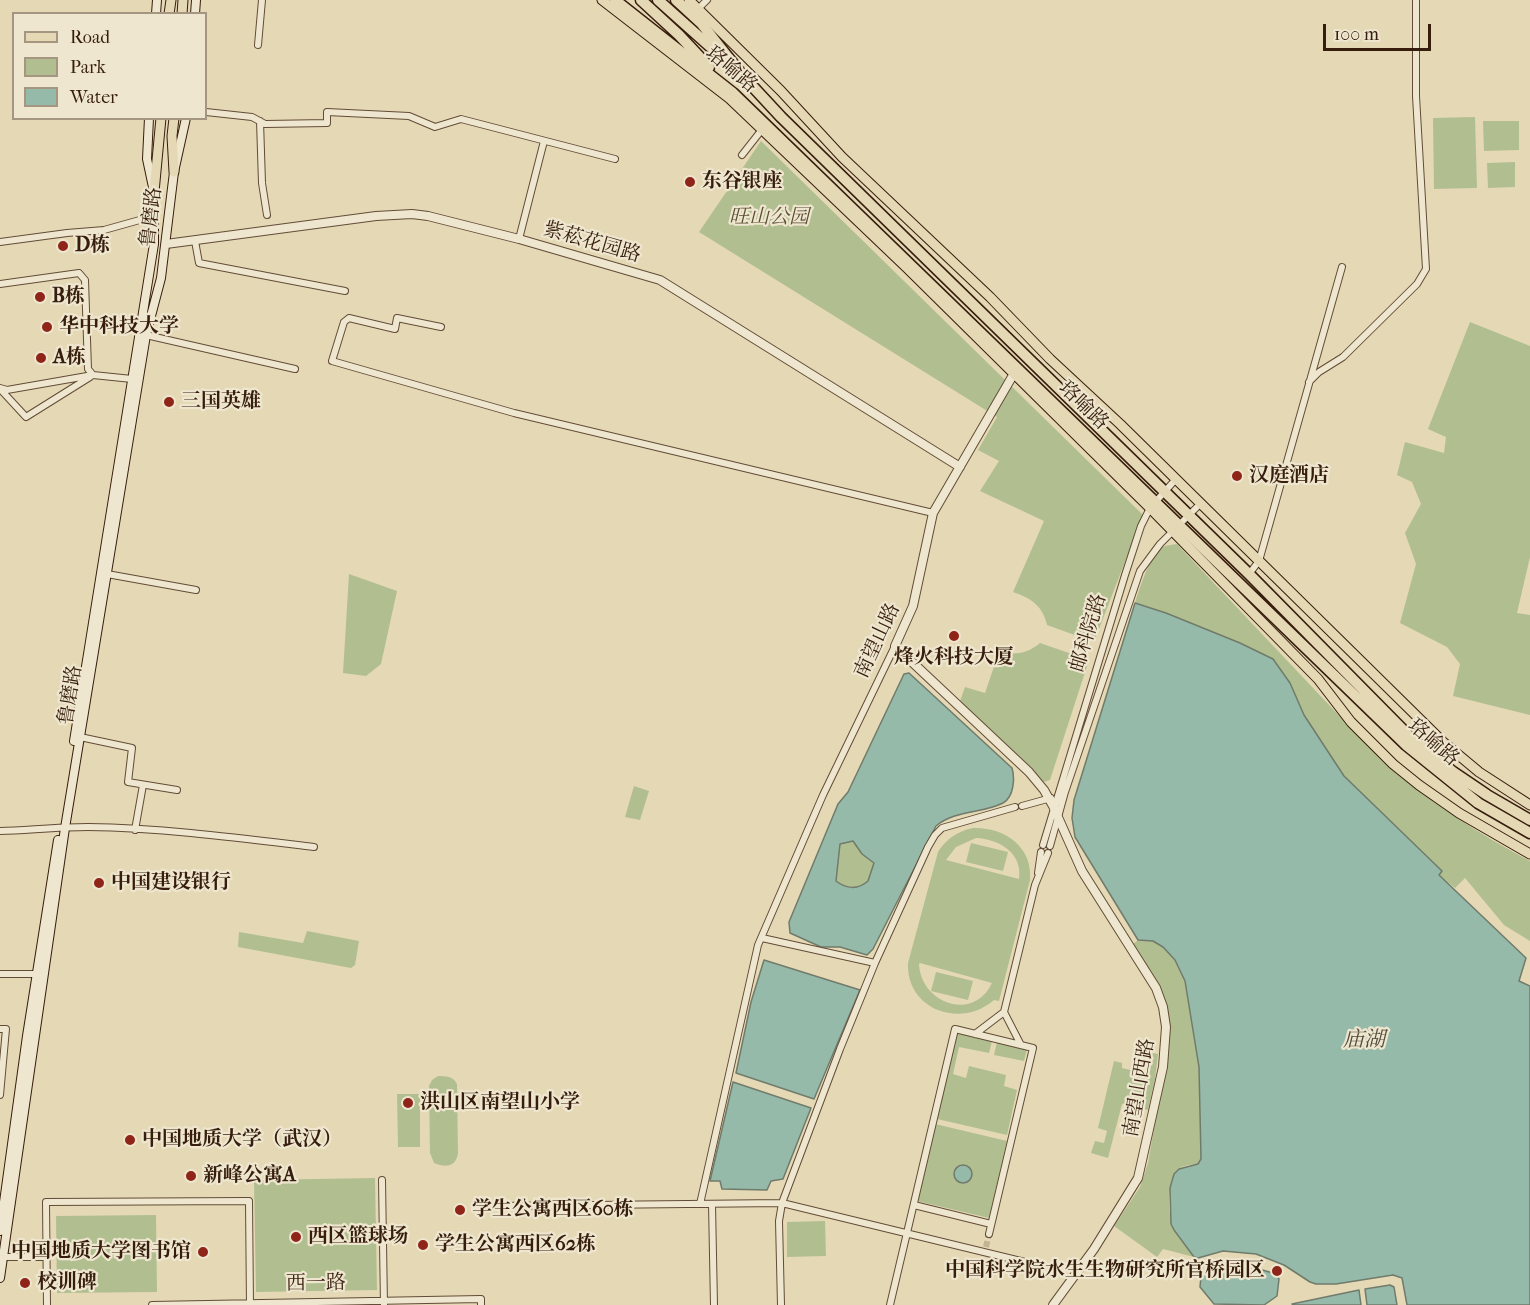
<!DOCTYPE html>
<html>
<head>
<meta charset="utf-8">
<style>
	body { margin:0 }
	#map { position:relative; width:1530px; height:1305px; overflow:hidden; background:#e5d8b5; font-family:"IM FELL French Canon",serif }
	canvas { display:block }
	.legend { position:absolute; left:12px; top:12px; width:195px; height:108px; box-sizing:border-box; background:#eee6cf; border:2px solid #a49681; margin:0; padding:8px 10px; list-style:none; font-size:18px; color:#361d0d }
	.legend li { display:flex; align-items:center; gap:12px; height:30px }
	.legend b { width:30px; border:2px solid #a49681 }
	.scale { position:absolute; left:1323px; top:24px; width:108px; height:27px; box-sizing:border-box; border:3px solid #361d0d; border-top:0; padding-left:8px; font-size:18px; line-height:21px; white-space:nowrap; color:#361d0d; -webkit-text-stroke:4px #eee6cf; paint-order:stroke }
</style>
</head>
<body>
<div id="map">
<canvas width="1530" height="1305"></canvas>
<ul class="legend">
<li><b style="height:8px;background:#e5d8b5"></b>Road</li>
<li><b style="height:16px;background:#b1bf90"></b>Park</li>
<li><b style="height:16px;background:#96baa9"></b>Water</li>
</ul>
<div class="scale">100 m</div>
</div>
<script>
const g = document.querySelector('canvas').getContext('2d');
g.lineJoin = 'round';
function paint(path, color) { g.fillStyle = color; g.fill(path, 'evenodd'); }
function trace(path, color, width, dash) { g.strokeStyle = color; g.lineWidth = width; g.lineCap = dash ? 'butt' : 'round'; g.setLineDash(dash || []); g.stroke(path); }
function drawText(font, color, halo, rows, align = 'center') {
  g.font = font + ' "IM FELL French Canon","Noto Serif SC",serif'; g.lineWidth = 4.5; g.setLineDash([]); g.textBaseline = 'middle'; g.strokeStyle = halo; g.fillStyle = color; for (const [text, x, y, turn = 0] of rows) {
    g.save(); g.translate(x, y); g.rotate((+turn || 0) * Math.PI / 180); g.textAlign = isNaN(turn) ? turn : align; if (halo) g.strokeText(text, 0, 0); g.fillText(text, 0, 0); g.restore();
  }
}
const green = new Path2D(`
	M1475 117 1477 188 1434 189 1433 118Z
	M1483 121H1519V150L1484 151Z
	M761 141 1143 515 1094 642 1047 625C1043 606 1031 598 1013 592L1044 521 980 491 999 461 978 450 997 417 699 232Z
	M1515 162V187L1488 188 1487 163Z
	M1470 322 1530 346V557L1517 613 1530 615V715L1453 696 1460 664 1447 647 1400 623 1416 564 1405 533 1421 504 1412 482 1397 475 1405 442 1444 453 1446 437 1428 429Z
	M1177 544 1382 761C1428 801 1477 833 1530 861V941L1504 925 1465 878 1455 888 1439 875 1442 871 1344 776 1304 715 1290 683 1273 659 1240 643 1166 613 1135 603C1140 587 1149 557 1163 547 1166 545 1173 545 1177 544Z
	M349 574 397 591 381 664 366 676 343 673Z
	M1040 643 1089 660 1050 780 1044 782 960 701 965 687 985 693 999 652C1015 655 1027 654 1040 643Z
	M634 786 649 791 640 820 625 817Z
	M973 828C1005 827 1033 847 1030 880L999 1001 994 1000C961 1029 906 1010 908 963L938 852C946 839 958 831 973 828ZM976 838C999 839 1023 853 1019 879L946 860 956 847ZM919 964 920 963 992 983C974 1022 921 1004 919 964Z
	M853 841 865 856 874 863 869 880C859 890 847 889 836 881L840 844Z
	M971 843 1008 852 1003 871 966 862Z
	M307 931 359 941 355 965 351 968 238 947 239 932 303 943Z
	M1138 940 1153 941 1163 947 1175 960 1185 981 1199 1067 1201 1159 1198 1164C1190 1165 1181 1165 1176 1171 1167 1181 1168 1220 1174 1231 1180 1240 1188 1248 1194 1257L1163 1249 1157 1257 1114 1226 1140 1187 1148 1163 1170 1038C1172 1001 1152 975 1132 945Z
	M936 972 973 981 968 1000 931 991Z
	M957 1033 992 1041 989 1053 959 1047 953 1074 966 1078 969 1066 1006 1075 1004 1086 1017 1090 1007 1135 937 1119Z
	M997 1042 1027 1049 1024 1061 994 1055Z
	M1152 1053 1158 1054 1155 1079 1148 1110 1122 1104 1108 1158 1091 1153 1095 1141 1104 1143 1107 1131 1098 1128 1114 1061 1122 1063V1068L1147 1074Z
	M438 1076C446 1076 453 1076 457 1084L458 1153C456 1167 446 1168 434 1163L430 1153 429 1086 432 1080Z
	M397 1094H420V1147H398Z
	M935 1124 1007 1141 989 1218 917 1201Z
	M375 1178 377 1290 256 1292 254 1180Z
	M156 1215 157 1292 57 1293 56 1216Z
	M825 1221 826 1256 787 1257V1222Z`);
const water = new Path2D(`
	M1135 603 1166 613 1240 643 1273 659 1290 683 1304 715 1344 776 1442 871 1439 875 1526 958 1519 981 1530 986V1305H1407L1402 1278 1393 1275 1336 1284H1316L1310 1282 1284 1265 1256 1254 1223 1251 1198 1258 1194 1257 1174 1230 1171 1224 1170 1188 1174 1174 1179 1169 1198 1164 1201 1159 1199 1067 1185 981 1175 960 1163 947 1153 941 1138 940 1075 837 1072 818 1074 800Z
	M909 673 1012 768C1015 778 1014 797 1003 803 981 814 955 810 936 826L873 949 867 955 840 947H821L790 933 789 922 838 804 848 792 904 674ZM853 841 862 854 874 863 868 881C858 890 846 889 836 881L840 844Z
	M764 960 860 990 814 1099 736 1073 751 1002Z
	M733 1082 811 1108 783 1179 771 1181 767 1190 722 1189 720 1181H710Z
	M954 1174a9 9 0 1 1 18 0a9 9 0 1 1-18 0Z
	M1229 1265 1249 1266 1276 1274 1279 1279 1277 1296 1264 1305 1214 1304 1200 1287 1201 1276 1210 1269Z
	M1390 1285 1394 1287 1397 1305H1367L1365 1289Z
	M1359 1290 1361 1305H1293L1292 1304Z`);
const minorTunnel = new Path2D(`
	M986 1247 989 1234`);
const minor = new Path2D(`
	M697 10 707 0
	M258 45 262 0
	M206 112 252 117 265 124 327 123V112L409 116 435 127 461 119 615 159
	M260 121 262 183 267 215
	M742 155 764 127
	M519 239 544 141
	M195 241 199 263 345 291
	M0 242 67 233 104 230 154 216
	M0 284 79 273 85 280 88 369 93 375
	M441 327 397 318 395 329 349 318 344 322 332 361 514 413 933 513
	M146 335 295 369
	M1309 382 1319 372 1343 357 1417 284 1426 269 1416 96V0
	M0 388 7 390 93 375 132 379
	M1 390 26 417 90 377
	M107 574 196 590
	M1249 574 1259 561 1342 267
	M80 737 132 748 128 782 177 790
	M1022 806 1051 798
	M135 830 143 785
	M0 831C29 830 59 827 88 827 163 828 239 838 314 847
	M1043 845 1125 575 1141 526 1150 508 1176 479
	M1050 846 1065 792 1140 571 1160 544 1201 503
	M1038 873 1041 852
	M762 938 875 963
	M0 974H37
	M1004 1012 1021 1045
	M0 1029H6L0 1095
	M975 1034 1004 1012 1035 885 1048 853
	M382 1180 384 1305
	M700 1204 758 945 823 795 895 646
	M712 1204 714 1305
	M914 1205 991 1224
	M498 1206 782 1203 1029 1263
	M0 1257H46
	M47 1305 46 1202 249 1201 250 1305
	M152 1305 481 1299V1305
	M781 1305 779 1221 782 1203 840 1049 875 963 928 847 935 835 942 828 1015 807
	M890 1305 955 1029 1033 1048 989 1234`);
const tertiary = new Path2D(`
	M166 244 376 216 412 214 428 216 519 239 660 280 960 467
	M1016 370 933 513 913 606 895 646 1029 772 1044 790 1053 806 1082 871 1156 988 1163 1007 1166 1027 1163 1067 1138 1178 1094 1249 1053 1305`);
const secondary = new Path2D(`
	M156 14 157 0
	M195 14 196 0
	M74 741 154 244V192L147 159 149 118
	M0 1231 27 1036 58 840
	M0 1278 65 828 146 335 161 278 174 172 186 118`);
const primary = new Path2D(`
	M602 0 730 99 907 268 1150 508 1318 679 1351 722 1393 764 1419 785 1459 813 1530 854
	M689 0 781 91 842 157 990 297 1050 359 1120 424 1443 742 1479 772 1530 805
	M169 14 171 0
	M182 14 183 0
	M174 118 172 136 174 172
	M154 192 161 118`);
const trunk = new Path2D(`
	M615 0 733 93 1406 745 1478 803 1530 833
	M641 0 679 35 709 67
	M658 0 724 59
	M676 0 701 23 742 75 781 117 1249 574 1410 737 1453 772 1487 795 1530 820`);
const markers = [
	[690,182,6,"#8f2418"],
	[63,246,6,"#8f2418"],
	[40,297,6,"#8f2418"],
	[47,327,6,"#8f2418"],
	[41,358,6,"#8f2418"],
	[169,402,6,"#8f2418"],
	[1237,476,6,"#8f2418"],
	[954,636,6,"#8f2418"],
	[99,883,6,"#8f2418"],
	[408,1103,6,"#8f2418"],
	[130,1140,6,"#8f2418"],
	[191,1176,6,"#8f2418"],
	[460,1210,6,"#8f2418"],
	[296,1237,6,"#8f2418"],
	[423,1245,6,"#8f2418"],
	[203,1252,6,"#8f2418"],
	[1277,1271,6,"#8f2418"],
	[25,1283,6,"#8f2418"]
];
const streetNames = [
	["珞喻路",731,70,40],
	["鲁磨路",152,217,-83],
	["紫菘花园路",592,243,16],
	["珞喻路",1083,406,44],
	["邮科院路",1089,633,-73],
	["南望山路",878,641,-65],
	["鲁磨路",71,695,-81],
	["珞喻路",1433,743,41],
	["南望山西路",1140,1088,-80],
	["西一路",316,1284,-1]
];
const poiNames = [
	["东谷银座",702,182],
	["D栋",75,246],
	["B栋",52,297],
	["华中科技大学",59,327],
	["A栋",53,358],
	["三国英雄",181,402],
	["汉庭酒店",1249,476],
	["烽火科技大厦",954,658,"center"],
	["中国建设银行",111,883],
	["洪山区南望山小学",420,1103],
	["中国地质大学（武汉）",142,1140],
	["新峰公寓A",203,1176],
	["学生公寓西区60栋",472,1210],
	["西区篮球场",308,1237],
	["学生公寓西区62栋",435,1245],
	["中国地质大学图书馆",191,1252,"right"],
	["中国科学院水生生物研究所官桥园区",1265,1271,"right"],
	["校训碑",37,1283]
];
const parkNames = [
	["旺山公园",769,218]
];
const waterNames = [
	["庙湖",1364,1041]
];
paint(green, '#b1bf90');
paint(water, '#96baa9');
trace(water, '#707b6b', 1.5);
trace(minorTunnel, '#c2b393', 6, [6, 3]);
trace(minor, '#624c37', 8);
trace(tertiary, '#624c37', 10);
trace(secondary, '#361d0d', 10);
trace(primary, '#361d0d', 11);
trace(trunk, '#361d0d', 13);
trace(minor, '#eee6cf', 6);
trace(tertiary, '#eee6cf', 8);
trace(secondary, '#eee6cf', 8);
trace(primary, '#e5d8b5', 9);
trace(trunk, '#e5d8b5', 10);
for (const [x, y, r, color] of markers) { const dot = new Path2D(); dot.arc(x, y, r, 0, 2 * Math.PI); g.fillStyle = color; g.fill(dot); trace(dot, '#eee6cf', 2); }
drawText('20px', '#361d0d', '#eee6cf', streetNames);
drawText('bold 20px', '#361d0d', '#eee6cf', poiNames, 'left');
drawText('italic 20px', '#5b4e34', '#eee6cf', parkNames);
drawText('italic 21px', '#534c3c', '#eee6cf', waterNames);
</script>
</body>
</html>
